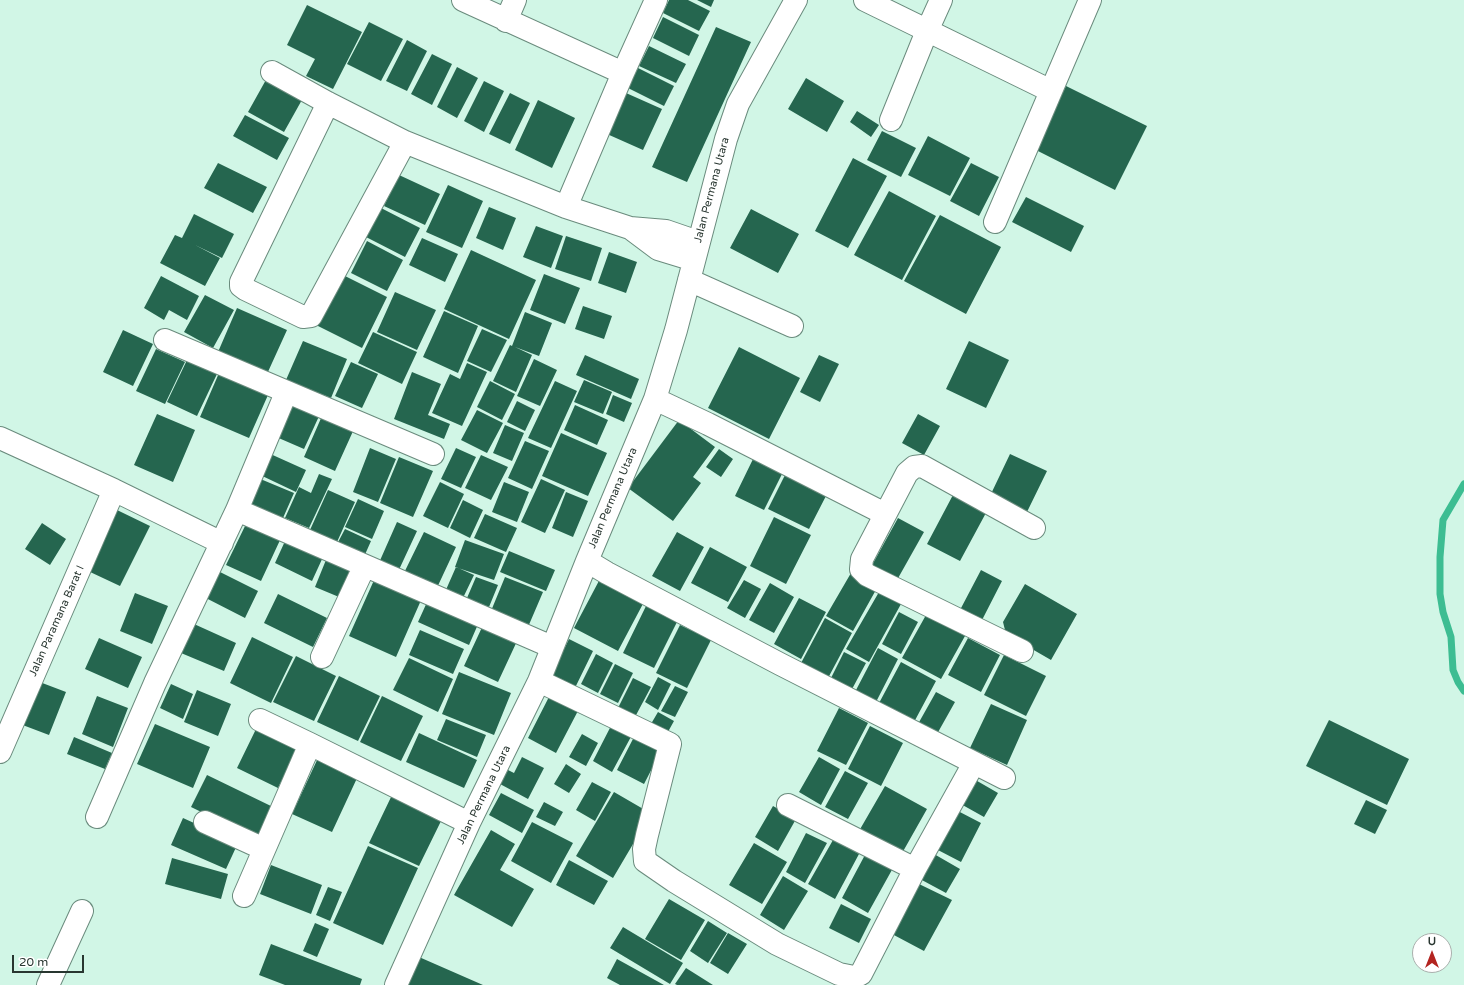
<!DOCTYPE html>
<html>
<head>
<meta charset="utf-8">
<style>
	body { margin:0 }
	#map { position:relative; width:1464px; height:985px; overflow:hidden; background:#d1f6e6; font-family:"Varela Round",sans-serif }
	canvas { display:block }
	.north { position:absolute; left:1412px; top:933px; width:40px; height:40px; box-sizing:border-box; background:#fff; border:1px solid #a9afac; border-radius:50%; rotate:0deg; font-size:11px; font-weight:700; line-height:16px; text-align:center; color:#283630 }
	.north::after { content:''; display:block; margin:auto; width:14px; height:18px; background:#b32420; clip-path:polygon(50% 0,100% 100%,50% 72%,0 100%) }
	.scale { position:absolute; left:12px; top:955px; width:72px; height:18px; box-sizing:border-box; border:2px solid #283630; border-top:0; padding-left:5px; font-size:12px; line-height:14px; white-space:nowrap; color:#283630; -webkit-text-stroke:3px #fff; paint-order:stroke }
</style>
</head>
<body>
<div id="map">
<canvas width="1464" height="985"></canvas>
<div class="north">U</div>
<div class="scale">20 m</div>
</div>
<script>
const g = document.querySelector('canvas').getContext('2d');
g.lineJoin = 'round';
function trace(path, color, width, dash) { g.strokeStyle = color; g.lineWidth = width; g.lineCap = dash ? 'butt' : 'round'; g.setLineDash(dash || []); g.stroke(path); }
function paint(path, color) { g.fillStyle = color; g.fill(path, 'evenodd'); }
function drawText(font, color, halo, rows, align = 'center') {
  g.font = font + ' "Varela Round",sans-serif'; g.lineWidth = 4; g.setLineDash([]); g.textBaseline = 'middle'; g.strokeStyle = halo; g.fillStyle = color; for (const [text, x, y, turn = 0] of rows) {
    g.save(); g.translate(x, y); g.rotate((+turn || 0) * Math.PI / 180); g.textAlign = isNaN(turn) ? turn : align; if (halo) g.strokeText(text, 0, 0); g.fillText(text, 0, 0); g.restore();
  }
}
const stream = new Path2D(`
	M1464 484 1443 520 1440 557V594L1443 612 1451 637 1453 670 1458 682 1464 691`);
const building = new Path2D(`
	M669 0H688L710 11 699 31 663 13Z
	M697 0H714L711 7Z
	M307 5 362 32 333 89 306 76 315 59 287 45Z
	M663 17 699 35 689 56 653 38Z
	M369 22 403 39 381 81 347 64Z
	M716 27 751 42 687 182 652 167Z
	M407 40 427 51 407 91 386 81Z
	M649 46 686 64 676 83 639 66Z
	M432 54 452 64 432 105 411 94Z
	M457 67 478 78 457 118 437 107Z
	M638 68 674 86 664 106 628 88Z
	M267 78 303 98 284 132 248 112Z
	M806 78 844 101 827 132 788 109Z
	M484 81 504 91 484 132 464 121Z
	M1066 86 1147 126 1115 190 1034 149Z
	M510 93 530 103 510 144 489 134Z
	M626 93 662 109 643 150 607 134Z
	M538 100 575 118 552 168 515 150Z
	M857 111 879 125 871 137 850 122Z
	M245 115 289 138 277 160 233 136Z
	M882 131 916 148 901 177 867 160Z
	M928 136 970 158 950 196 908 175Z
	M853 158 887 176 848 248 815 231Z
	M218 163 267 187 253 213 204 188Z
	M971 163 999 177 979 216 950 201Z
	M399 175 440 194 425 225 384 206Z
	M448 185 483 201 462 248 426 232Z
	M889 191 936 216 902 280 854 255Z
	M1026 197 1084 226 1071 252 1012 222Z
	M489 207 516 218 503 250 476 238Z
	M381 208 420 228 405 257 366 237Z
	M751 209 799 234 778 273 730 248Z
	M194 214 234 234 222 258 195 245 220 258 205 286 160 263 175 235 182 238Z
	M940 215 1001 247 966 314 904 281Z
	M536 226 563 236 551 268 523 257Z
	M566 236 602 248 591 281 555 269Z
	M422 238 458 254 445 282 409 265Z
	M367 241 403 260 387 291 351 273Z
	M471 250 536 280 509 339 444 309Z
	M609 252 637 262 626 293 598 283Z
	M341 274 387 297 362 348 316 325Z
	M544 274 580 288 565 324 530 310Z
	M161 276 199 296 187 320 169 310 164 320 144 308Z
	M395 292 436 310 417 350 377 332Z
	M205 295 234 310 213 348 184 332Z
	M583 306 612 316 604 339 575 329Z
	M237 308 287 330 267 374 218 352Z
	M444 311 478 326 458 373 423 357Z
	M525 312 552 323 539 356 515 347 532 355 516 392 493 381 510 345 512 346Z
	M482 329 507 340 491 372 467 361Z
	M123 330 153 344 133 386 103 372Z
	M373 332 417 352 402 384 358 363Z
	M303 341 347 359 331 398 286 380Z
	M969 341 1009 360 986 408 946 389Z
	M739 347 800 378 769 439 708 408Z
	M156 349 185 362 165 404 136 391Z
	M585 355 639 379 631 399 576 375Z
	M819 355 839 364 820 402 800 392Z
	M534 359 557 370 540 406 517 396Z
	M187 360 217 374 197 416 167 402Z
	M351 362 378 374 362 408 335 396Z
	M467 363 487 372 462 426 432 413 450 374 460 379Z
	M412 372 441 384 428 415 450 424 444 439 394 419Z
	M219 373 268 395 249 438 200 417Z
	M584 380 612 392 603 414 574 402Z
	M490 381 515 394 502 420 477 407Z
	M555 381 577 391 551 448 528 438Z
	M613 395 632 403 624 422 606 414Z
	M289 400 320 414 304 449 274 436Z
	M517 401 535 410 525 431 507 422Z
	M575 405 608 420 597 445 564 430Z
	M477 410 503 423 487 453 461 440Z
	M157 414 195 430 173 482 134 465Z
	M918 414 940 426 924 455 902 443Z
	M322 416 354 429 335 471 304 457Z
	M679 420 715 447 693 477 701 483 673 521 628 488Z
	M505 425 524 433 512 461 493 453Z
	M561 433 607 453 588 496 542 476Z
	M525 441 549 451 532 489 508 478Z
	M370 448 396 459 378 502 353 492Z
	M456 448 476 457 461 488 441 479Z
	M719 449 733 459 721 477 706 467Z
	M266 452 306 470 296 492 256 473Z
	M1010 454 1047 471 1026 514 990 496Z
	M481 455 508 467 491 500 465 488Z
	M399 457 433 471 413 517 380 503Z
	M754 457 783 472 764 510 735 496Z
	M786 473 827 494 809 529 768 509Z
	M319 474 332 479 309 528 285 518 299 487 311 493Z
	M258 478 294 493 283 518 247 503Z
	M541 479 565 490 545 533 521 522Z
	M440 482 464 494 448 528 423 516Z
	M504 482 529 492 517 522 492 512Z
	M328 490 355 502 337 542 310 530Z
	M566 492 588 501 573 537 552 528Z
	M954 493 987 511 960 561 927 544Z
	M358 499 384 511 372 539 345 527Z
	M463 500 483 510 470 538 450 528Z
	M117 510 150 526 120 586 88 571Z
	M485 514 517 528 506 552 474 538Z
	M774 517 811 535 786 584 750 566Z
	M898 518 924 532 897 580 871 567Z
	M247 522 281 538 261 581 226 565Z
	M397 522 417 531 397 574 378 565Z
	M42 523 66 539 50 565 25 549Z
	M345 529 371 541 363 559 336 546Z
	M424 532 456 547 435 592 402 577Z
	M677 532 704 547 680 591 652 576Z
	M286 539 323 557 312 581 275 563Z
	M465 540 504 554 494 580 455 567Z
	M710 547 747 567 728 602 691 583Z
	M509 551 555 570 546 591 500 572Z
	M328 555 352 565 339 597 315 587Z
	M456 567 474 575 462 600 445 592Z
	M214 569 258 591 245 618 200 595Z
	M981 570 1002 581 981 622 960 610Z
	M851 573 877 588 853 631 826 616Z
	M476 577 498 585 489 607 467 598Z
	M505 577 543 592 528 627 491 611Z
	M601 577 645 600 618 651 574 628Z
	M375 578 422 598 396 657 349 636Z
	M744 580 761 589 745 618 727 608Z
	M770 583 794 597 774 633 749 620Z
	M1025 584 1077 614 1051 660 1006 634 1003 622Z
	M879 592 901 604 869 662 846 649Z
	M135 593 168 606 152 644 120 631Z
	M278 594 327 618 313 647 264 623Z
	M799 598 826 612 801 659 774 644Z
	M428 600 479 622 469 645 418 622Z
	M647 604 678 620 654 668 623 653Z
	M899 612 918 622 901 654 882 644Z
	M926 615 965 636 941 679 902 658Z
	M825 618 852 633 827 680 800 665Z
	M484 623 518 639 498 682 464 666Z
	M194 624 236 643 224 671 181 653Z
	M680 625 711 640 687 688 656 673Z
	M420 630 464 649 453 674 409 655Z
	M252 637 293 657 271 703 230 683Z
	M99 638 142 657 128 688 85 669Z
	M968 638 1000 655 981 692 948 675Z
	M569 639 593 651 573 692 549 680Z
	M878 648 898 659 876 702 855 692Z
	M844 652 866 663 851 691 830 680Z
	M596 654 613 663 598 693 581 684Z
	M1004 655 1046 676 1026 716 984 695Z
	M296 656 336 676 314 721 273 702Z
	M409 658 453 679 438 712 393 690Z
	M901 662 936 681 913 724 878 705Z
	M615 664 633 673 618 703 600 694Z
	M459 672 511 693 494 735 442 714Z
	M339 676 380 696 358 741 317 722Z
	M658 677 671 684 658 710 645 702Z
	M633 678 651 687 635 717 618 708Z
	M37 681 66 692 49 735 20 724Z
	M171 684 193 694 183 719 160 708Z
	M675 686 688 692 675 717 661 711Z
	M197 690 231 704 218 736 184 722Z
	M936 692 955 702 937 734 918 724Z
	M551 693 580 707 556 753 528 738Z
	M97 696 128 708 113 747 82 734Z
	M382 696 423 716 401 761 360 742Z
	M991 704 1027 720 1007 765 970 748Z
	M839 708 868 723 846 765 817 751Z
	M658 712 674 721 664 739 648 729Z
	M446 719 486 735 477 757 437 740Z
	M1329 720 1409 759 1387 805 1306 766Z
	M613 722 633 733 612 772 593 761Z
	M155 724 210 747 193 788 137 764Z
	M870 726 903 743 881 786 848 769Z
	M257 727 298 747 278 788 237 768Z
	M419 733 477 760 464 788 406 762Z
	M582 734 598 743 586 766 569 757Z
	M74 737 112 753 105 769 67 754Z
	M634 737 661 751 644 784 617 770Z
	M522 757 544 768 528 799 500 784 508 770 514 773Z
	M819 757 840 769 821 805 799 792Z
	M318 758 358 776 332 832 292 814Z
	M566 764 581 774 569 793 554 784Z
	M845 771 868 783 848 819 825 807Z
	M207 775 273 807 257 839 191 807Z
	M972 778 998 793 984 817 959 803Z
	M592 782 611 792 595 821 576 810Z
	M885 786 927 809 901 855 859 831Z
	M614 792 645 810 646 822 613 878 576 856Z
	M501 793 534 810 522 833 489 815Z
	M392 795 442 819 419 866 369 843Z
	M1366 800 1387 810 1375 834 1354 824Z
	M544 802 563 812 555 826 536 817Z
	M773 806 796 819 778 851 755 837Z
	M956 810 981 823 961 862 936 849Z
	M183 818 238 843 226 869 171 845Z
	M532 822 573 843 551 883 511 861Z
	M491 830 515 844 500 870 534 889 512 927 454 895Z
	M806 833 827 843 805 883 786 872Z
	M833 840 859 854 835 899 808 884Z
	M754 843 787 862 762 904 729 885Z
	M368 846 418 868 383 945 333 923Z
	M866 853 893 868 868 913 842 898Z
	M934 854 960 869 946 893 920 879Z
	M172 858 228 874 221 899 165 884Z
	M569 860 608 881 594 905 556 885Z
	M271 865 322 885 311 914 260 894Z
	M783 876 808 891 784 930 760 915Z
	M919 884 952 900 924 951 892 934Z
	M328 887 342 892 330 921 316 915Z
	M669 899 705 920 681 960 645 939Z
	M841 904 871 919 859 943 829 928Z
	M708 921 727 933 708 963 690 951Z
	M315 923 329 929 317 957 303 951Z
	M623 927 683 963 670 984 610 948Z
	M728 933 747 944 728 974 710 963Z
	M271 944 362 979 360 985H285L259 975Z
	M419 957 483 985H406Z
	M617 959 664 985H620L607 978Z
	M686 968 713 985H677L675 984Z`);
const minor = new Path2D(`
	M463 0 623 73
	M865 0 1051 91
	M506 21 515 0
	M272 72 328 103 405 142 566 207 630 228 666 231 698 242
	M328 103 241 282V286L245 289 303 317 311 316 405 142
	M891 120 927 31 941 0
	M566 207 623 73 656 0
	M995 222 1090 0
	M630 228 658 249 694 260
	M689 280 792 326
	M165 340 433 454
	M655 399 708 424 885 514
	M0 438 114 490 222 543
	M237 510 552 647
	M587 561 607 573 780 664 1004 778
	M1022 651 867 575 861 569 862 559 907 473 914 467 922 466 1034 528
	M322 657 364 567
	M539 681 670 744 647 835 644 849 645 861 674 881 777 944 839 974 854 977 861 974 915 869 974 763
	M260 720 310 744 469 823
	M0 752 114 490
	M788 805 915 869
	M97 817 155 683 237 510 286 393
	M205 822 264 849
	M244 896 310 744
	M48 985 82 911
	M396 985 469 823 539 681 587 561 655 399 676 330 726 139 738 104 796 0`);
const streetNames = [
	["Jalan Permana Utara",712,190,-75],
	["Jalan Permana Utara",613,498,-67],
	["Jalan Paramana Barat I",57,621,-66],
	["Jalan Permana Utara",484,795,-64]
];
trace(stream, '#3dbd92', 7);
paint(building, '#25664f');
trace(minor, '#6a8b7d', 24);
trace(minor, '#fff', 22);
drawText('11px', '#283630', '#fff', streetNames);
</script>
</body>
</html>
